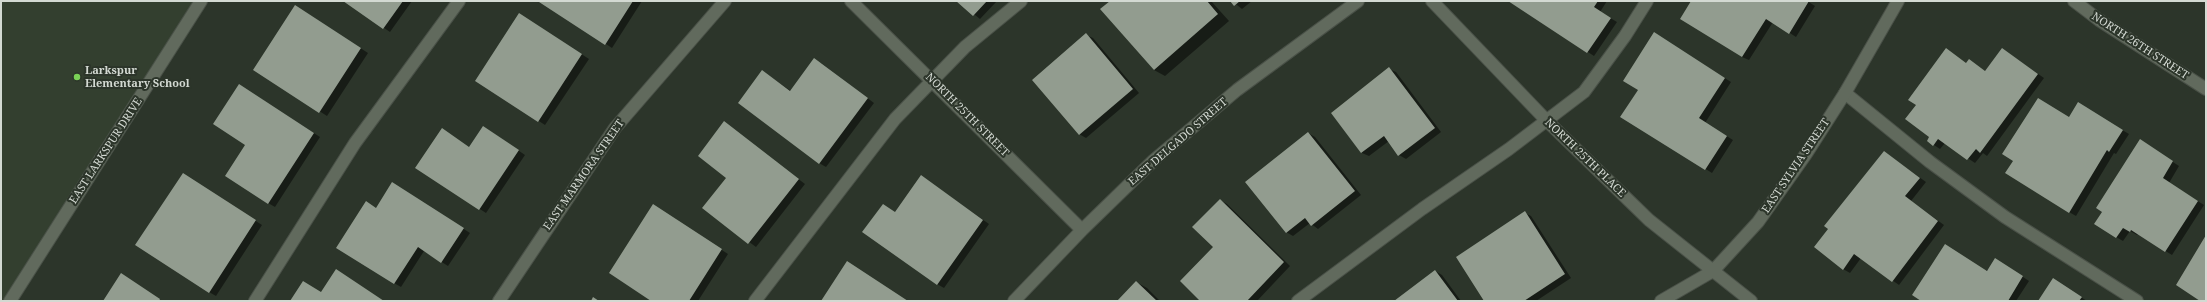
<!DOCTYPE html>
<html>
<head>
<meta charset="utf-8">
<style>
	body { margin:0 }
	#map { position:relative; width:2207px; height:302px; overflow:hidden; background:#2c352a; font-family:"Noto Serif",serif }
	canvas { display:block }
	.frame { position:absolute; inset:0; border:2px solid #d3d9d2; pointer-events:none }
</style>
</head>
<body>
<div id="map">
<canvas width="2207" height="302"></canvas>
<div class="frame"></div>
</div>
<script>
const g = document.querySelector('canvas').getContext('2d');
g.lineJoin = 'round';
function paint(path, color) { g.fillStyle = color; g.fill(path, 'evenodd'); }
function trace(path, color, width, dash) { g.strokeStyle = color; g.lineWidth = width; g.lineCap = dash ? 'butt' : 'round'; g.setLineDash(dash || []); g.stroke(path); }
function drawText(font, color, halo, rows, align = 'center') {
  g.font = font + ' "Noto Serif",serif'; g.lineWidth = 4; g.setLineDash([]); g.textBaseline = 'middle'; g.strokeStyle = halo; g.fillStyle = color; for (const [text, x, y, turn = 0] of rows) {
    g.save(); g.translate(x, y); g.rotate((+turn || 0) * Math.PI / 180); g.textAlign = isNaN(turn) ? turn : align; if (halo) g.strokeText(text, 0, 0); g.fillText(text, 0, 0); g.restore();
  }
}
const built = new Path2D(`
	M1 1H201L10 301H1Z`);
const shadow = new Path2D(`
	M345 1H412L390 32Z
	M541 1H642L612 48Z
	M958 1H997L980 19Z
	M1111 1H1211L1229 21 1165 76 1154 70Z
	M1232 1H1252L1242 9Z
	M1510 1H1607L1600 12 1617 22 1594 56Z
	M1692 1H1807L1815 6 1796 37 1773 22 1749 60 1742 57Z
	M302 10 368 53 327 116 254 69Z
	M526 18 589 59 545 125 477 81Z
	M1086 35 1093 38 1139 93 1086 138 1079 134Z
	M1661 37 1731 82 1705 123 1733 140 1712 173 1621 116 1639 89Z
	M2002 49 2044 78 1987 156 1983 153 1975 163 1945 143 1940 149 1934 145 1967 64 1985 71Z
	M821 63 874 103 826 167 819 163 769 76 791 91Z
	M1389 69 1396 72 1441 132 1406 159 1399 155 1389 141 1369 156 1362 153 1332 113Z
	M246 89 320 137 275 207 268 203 246 145Z
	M2078 104 2129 134 2116 154 2114 153 2076 216 2069 212V118Z
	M724 123 805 184 756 247 703 208 727 178Z
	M490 131 525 155 486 213 417 168 469 148Z
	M1308 133 1315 137 1361 195 1318 229 1310 223 1293 236 1286 232Z
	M2147 145 2179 166 2169 183 2204 205 2172 255 2138 234 2137 235 2130 231 2123 241 2116 237 2103 212Z
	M1884 152 1926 182 1911 201 1944 225 1899 285 1861 258 1850 273 1843 269Z
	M189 178 262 225 216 296 209 292Z
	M928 181 989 224 944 288 937 284 896 213Z
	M399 187 470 233 448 266 424 251 401 287 394 283 377 209Z
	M1220 200 1227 204 1290 266 1257 301H1202L1214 247Z
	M660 210 728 254 698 301H653Z
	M1525 213 1531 216 1571 278 1536 301H1485Z
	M2002 263 2029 281 2016 301H1923Z
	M1435 271 1442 275 1461 301H1395Z
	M1136 282 1147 288 1160 301H1118Z
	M2060 284 2087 301H2039Z`);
const building = new Path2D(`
	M343 1H403L383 29Z
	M540 1H633L605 45 539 2Z
	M956 1H987L973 16Z
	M1110 1H1207L1218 14 1154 70 1100 9Z
	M1230 1H1240L1234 6Z
	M1508 1H1598L1594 7 1611 18 1587 53Z
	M1691 1H1809L1789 34 1766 19 1742 57 1680 19Z
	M295 5 361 48 319 113 253 70Z
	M519 13 582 54 538 122 475 81Z
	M1654 32 1725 78 1699 118 1727 136 1705 170 1620 117 1638 90 1623 81Z
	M1086 33 1133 89 1079 135 1032 80Z
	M1946 48 1966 63 1969 59 1985 71 2002 48 2038 74 1980 153 1976 149 1967 160 1938 139 1933 146 1927 141 1929 137 1905 119 1916 105 1908 100Z
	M814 58 868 98 819 164 738 103 762 70 790 91Z
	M1389 67 1435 128 1398 156 1384 136 1361 153 1331 113Z
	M239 84 314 133 268 204 225 176 245 145 213 124Z
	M2038 98 2069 117 2078 102 2123 130 2109 152 2107 150 2069 213 2005 173 2013 161 2002 154Z
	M724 121 799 179 748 244 702 208 726 178 698 156Z
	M483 126 519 150 479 210 415 168 442 128 469 147Z
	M1308 132 1355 191 1311 226 1305 218 1286 233 1245 182Z
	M2140 139 2173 161 2163 178 2198 201 2165 252 2131 230 2130 232 2123 228 2116 238 2094 224 2102 212 2096 208Z
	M1884 151 1920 178 1905 196 1938 221 1892 282 1854 254 1843 270 1814 247 1828 229 1824 226Z
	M183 173 256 220 209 293 135 245Z
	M921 175 983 220 937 285 862 232 883 204 895 212Z
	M392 182 464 228 441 263 418 247 394 284 336 248 366 201 376 208Z
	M1220 199 1284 262 1247 301H1200L1180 281 1213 247 1192 227Z
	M653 204 722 249 689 301H651L609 273Z
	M1525 211 1565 274 1524 301H1484L1456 257Z
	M2206 235V301H2200L2176 285Z
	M1945 244 1987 271 1995 258 2023 276 2008 301H1921L1912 295Z
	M847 261 908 301H821Z
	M336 269 384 301H290L303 281 321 292Z
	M1435 270 1458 301H1394Z
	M121 273 160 299 159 301H103Z
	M2053 278 2082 297 2079 301H2038Z
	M1136 281 1157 301H1117Z
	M593 297 599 301H591Z`);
const lane = new Path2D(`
	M1845 93 1930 162 2005 217 2137 301
	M255 301 355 143 459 1
	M755 301 895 119 965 47 1021 1
	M1298 301 1422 209 1509 149 1584 92 1625 36 1647 1`);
const street = new Path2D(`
	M851 1 1082 230
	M1432 1 1547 121 1649 220 1751 301
	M2074 1 2099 20 2206 89
	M10 301 201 1
	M499 301 615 128 725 1
	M1014 301 1082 230 1154 160 1237 90 1358 1
	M1661 301 1713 271 1758 222 1806 154 1845 93 1898 1`);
const markers = [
	[77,77,4,"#7ad156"]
];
const streetNames = [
	["NORTH 26TH STREET",2140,46,33],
	["NORTH 25TH STREET",967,115,45],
	["EAST DELGADO STREET",1178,142,-41],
	["EAST LARKSPUR DRIVE",106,151,-57],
	["NORTH 25TH PLACE",1585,158,44],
	["EAST SYLVIA STREET",1796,166,-56],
	["EAST MARMORA STREET",584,175,-55]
];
const poiNames = [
	["Larkspur",85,71],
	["Elementary School",85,84]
];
paint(built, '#333f2f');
paint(shadow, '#0007');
paint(building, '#929c8f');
trace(lane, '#4a5148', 14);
trace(street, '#4a5148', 14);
trace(lane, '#616a5d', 12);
trace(street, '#616a5d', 12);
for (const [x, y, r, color] of markers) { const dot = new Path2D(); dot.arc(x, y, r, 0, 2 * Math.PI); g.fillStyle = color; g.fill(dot); trace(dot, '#2c352a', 1.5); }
drawText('11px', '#d3d9d2', '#2c352a', streetNames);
drawText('bold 11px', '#d3d9d2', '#2c352a', poiNames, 'left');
</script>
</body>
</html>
